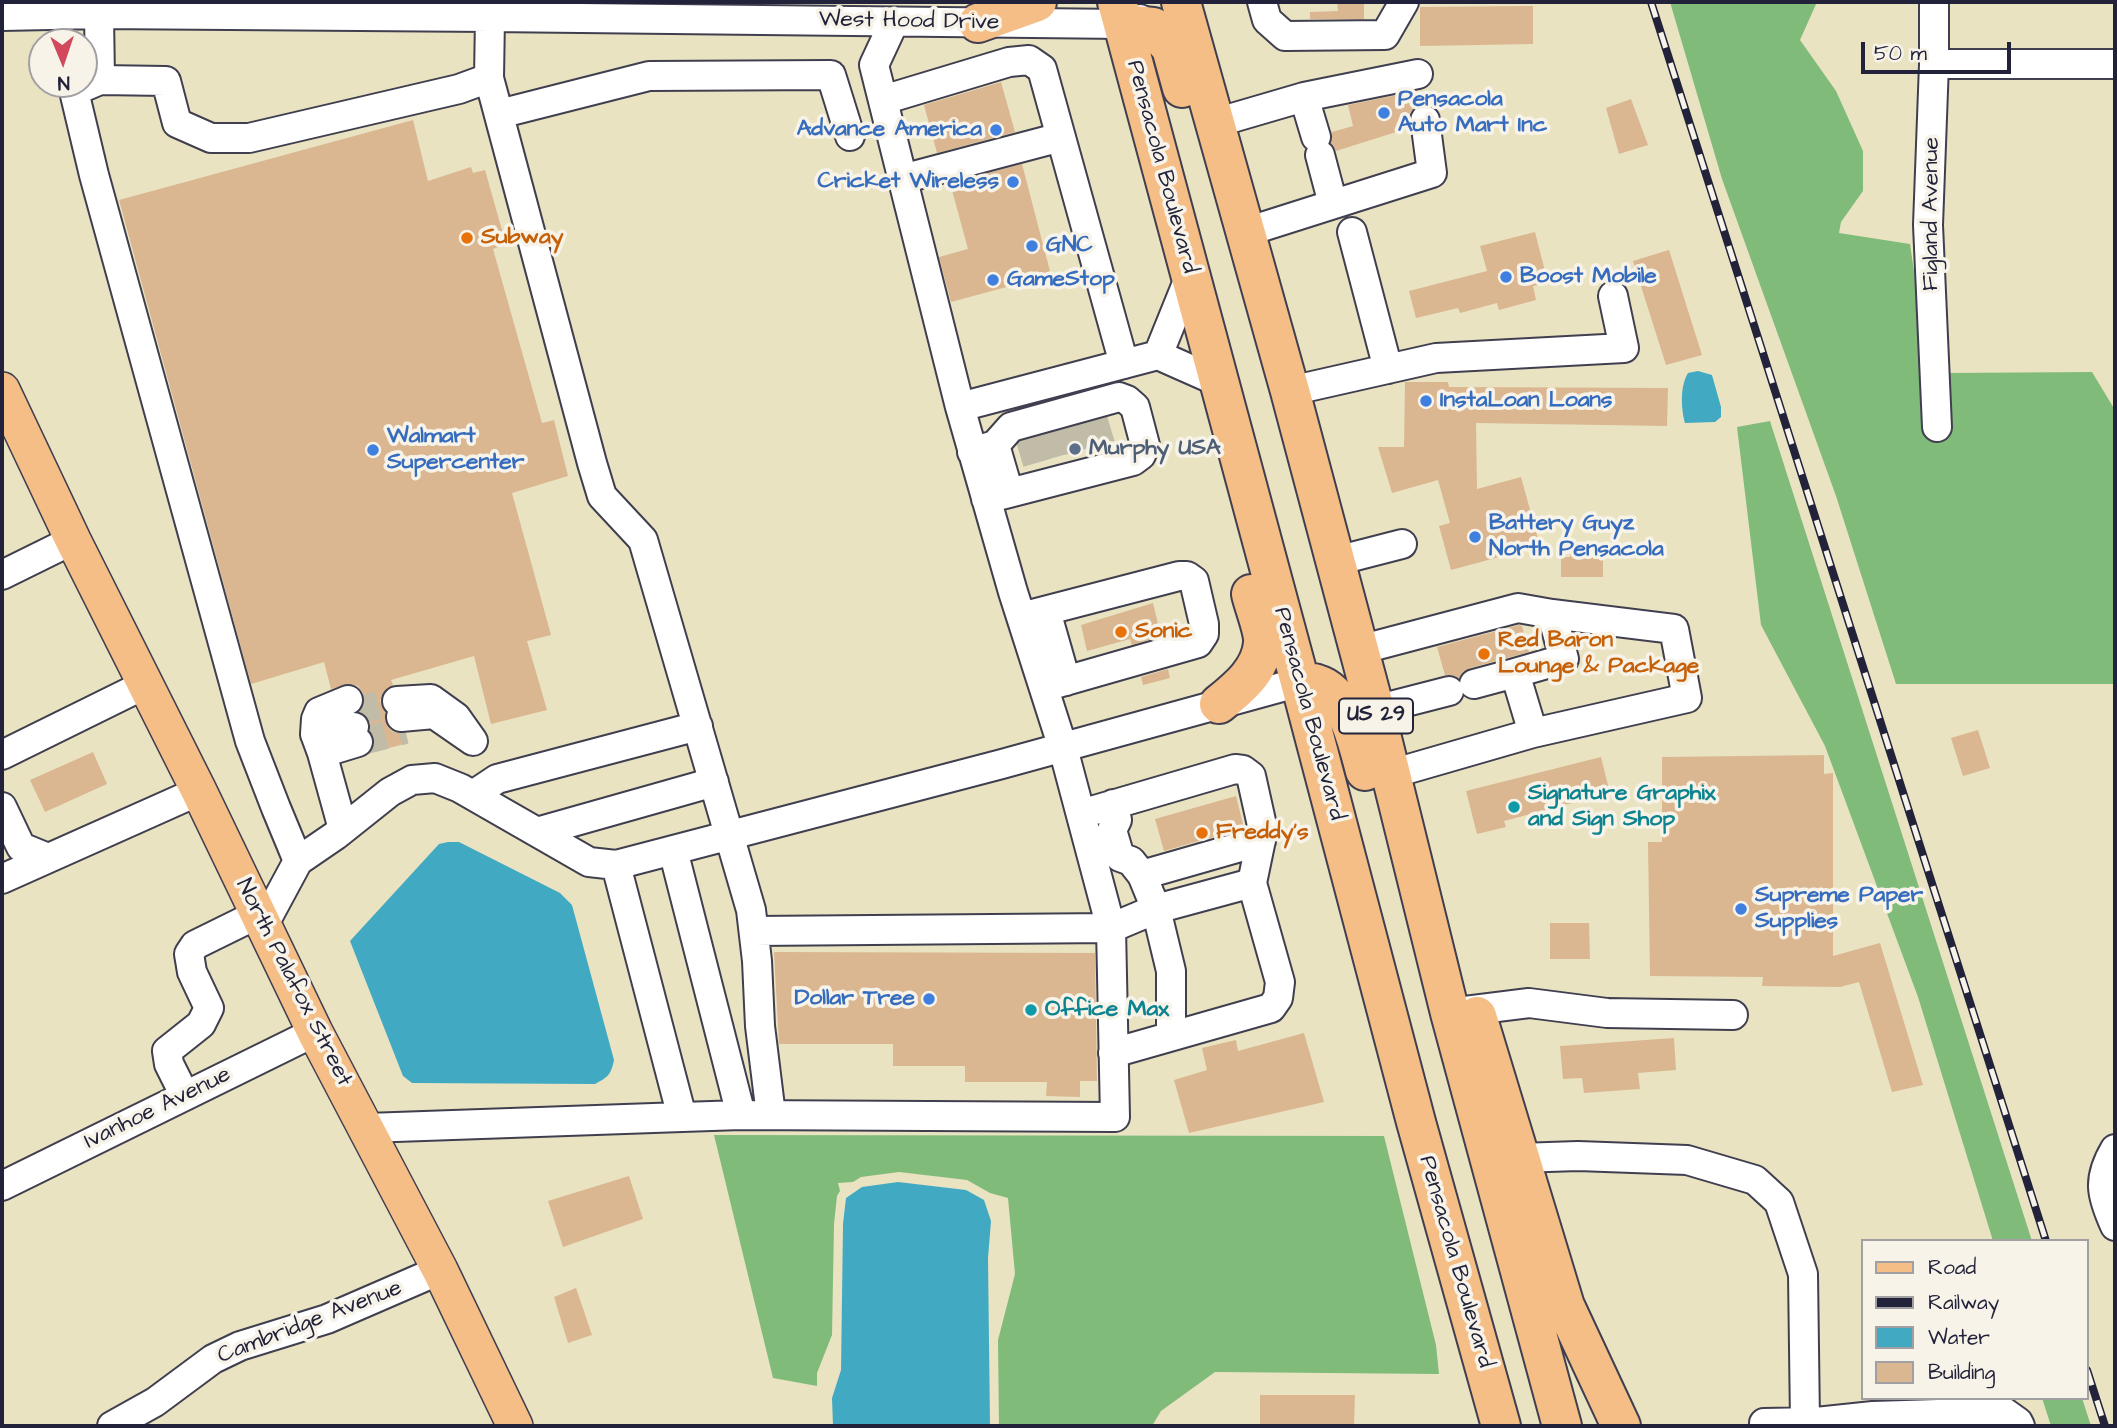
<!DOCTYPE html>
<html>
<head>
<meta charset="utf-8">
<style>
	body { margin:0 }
	#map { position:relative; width:2117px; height:1428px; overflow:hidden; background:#e9e3c2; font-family:"Architects Daughter",sans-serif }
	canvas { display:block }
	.frame { position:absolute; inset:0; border:4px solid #22223b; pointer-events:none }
	.legend { position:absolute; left:1861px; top:1239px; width:228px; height:161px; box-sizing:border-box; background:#f7f3e8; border:2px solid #a29fa3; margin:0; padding:9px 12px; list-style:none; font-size:21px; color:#22223b }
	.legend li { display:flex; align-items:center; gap:14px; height:35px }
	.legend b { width:35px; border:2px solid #a29fa3 }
	.north { position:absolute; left:28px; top:28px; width:70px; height:70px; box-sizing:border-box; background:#f7f3e8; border:2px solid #a29fa3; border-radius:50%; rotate:178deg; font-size:19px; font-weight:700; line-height:28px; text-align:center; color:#22223b }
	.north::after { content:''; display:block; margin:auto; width:24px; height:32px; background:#d1495b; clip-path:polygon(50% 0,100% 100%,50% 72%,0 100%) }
	.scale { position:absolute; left:1861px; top:42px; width:150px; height:32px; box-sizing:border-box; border:4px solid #22223b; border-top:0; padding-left:9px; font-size:21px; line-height:24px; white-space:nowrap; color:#22223b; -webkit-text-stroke:5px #f7f3e8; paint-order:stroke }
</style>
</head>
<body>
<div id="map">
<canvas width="2117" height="1428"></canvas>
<div class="frame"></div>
<ul class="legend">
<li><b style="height:9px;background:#f6be87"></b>Road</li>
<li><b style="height:9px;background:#22223b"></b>Railway</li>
<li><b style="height:19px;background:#42a9c2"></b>Water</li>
<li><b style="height:19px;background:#dab791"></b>Building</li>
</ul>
<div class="north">N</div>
<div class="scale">50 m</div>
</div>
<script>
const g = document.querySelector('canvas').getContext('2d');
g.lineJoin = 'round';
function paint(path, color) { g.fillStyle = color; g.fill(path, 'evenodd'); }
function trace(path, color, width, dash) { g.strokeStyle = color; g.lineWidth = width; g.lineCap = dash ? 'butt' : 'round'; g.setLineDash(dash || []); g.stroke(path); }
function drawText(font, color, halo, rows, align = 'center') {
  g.font = font + ' "Architects Daughter",sans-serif'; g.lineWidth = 7; g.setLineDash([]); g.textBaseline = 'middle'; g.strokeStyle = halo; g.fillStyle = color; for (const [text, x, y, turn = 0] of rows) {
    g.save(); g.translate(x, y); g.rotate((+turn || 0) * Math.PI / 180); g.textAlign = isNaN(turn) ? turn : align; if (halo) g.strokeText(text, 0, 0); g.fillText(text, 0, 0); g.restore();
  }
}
const forest = new Path2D(`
	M1670 2H1817L1800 40 1836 91 1863 151V191L1841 222 1839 233 1910 244 1923 334 1928 439 1948 437 1945 373 2092 372 2115 410V684H1896L1836 496 1722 179Z
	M1770 421 2032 1241H1993L1918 997 1825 746 1761 625 1737 427Z
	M714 1135 1384 1136 1436 1345 1439 1374 1215 1372 1161 1411 1152 1426H999L998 1340 1015 1274 1008 1198 990 1193 967 1180 899 1172 861 1177 853 1182 838 1183 840 1191 837 1196 834 1224 832 1335 817 1373V1386L773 1378Z
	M2042 1398H2082L2091 1426H2051Z`);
const water = new Path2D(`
	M1698 371 1712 375 1721 407V417L1715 422 1685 423C1681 408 1680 386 1688 373Z
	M448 842H459L560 893 572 905 614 1060C611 1075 608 1077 595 1084L412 1083 403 1076 350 941 439 844Z
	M898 1182 966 1190 984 1200 991 1221 988 1258 990 1426H833L832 1398 841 1370 843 1224 846 1198 862 1187Z`);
const building = new Path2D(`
	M1337 2H1364V19H1310V12L1338 11Z
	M1533 6V44L1420 46V7Z
	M1001 82 1015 132 937 153 924 105Z
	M1412 92 1415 107 1409 114V128L1336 151 1331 143 1332 132 1353 126 1348 105Z
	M1631 99 1648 145 1619 154 1606 108Z
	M413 120 428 181 471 167 473 173 485 170 506 244 493 249 542 423 554 420 568 476 512 493 551 635 527 641 547 710 491 724 474 656 391 680 393 685 383 693 380 701 385 712V719L388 727 393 732 406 733 408 743 370 753 374 746V738L370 731V723L367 717 360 711 364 703 363 693 358 686 349 684 331 689 324 662 251 684 119 200Z
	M1022 164 1051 275 951 302 939 257 968 249 950 183Z
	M1535 232 1548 283 1533 286 1536 300 1499 310 1497 303 1460 313 1458 308 1416 318 1409 291 1487 271 1480 246Z
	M1669 250 1702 355 1666 365 1633 261Z
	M1405 382H1448L1449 387 1668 388 1667 426 1476 423 1477 489 1521 477 1540 546 1451 570 1439 526 1450 523 1438 480 1392 493 1378 447H1404Z
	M1570 544H1603V577H1561V557H1570Z
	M1153 603 1161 636 1132 645 1130 639 1087 651 1081 625Z
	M1519 625 1522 626 1529 652 1470 668 1463 672 1459 678 1453 675H1445L1437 647Z
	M1168 669 1170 678 1143 685 1141 677Z
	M1978 730 1990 768 1963 776 1951 738Z
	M93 752 107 784 45 812 30 780Z
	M1824 755V774L1833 773V956L1880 943 1923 1085 1892 1092 1859 982 1840 987 1762 986 1763 977 1650 976 1648 842H1662V757Z
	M1601 757 1610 793 1504 821 1506 827 1477 834 1466 791Z
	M1236 796 1244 828 1164 851 1155 819Z
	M1550 923H1589L1590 959H1550Z
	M774 952 1095 953 1097 1081H1080V1097L1046 1096 1047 1082H965V1066H893V1044H779Z
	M1304 1033 1324 1102 1189 1133 1174 1080 1207 1070 1202 1048 1236 1040 1238 1051Z
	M1674 1038 1676 1070 1638 1073 1640 1089 1584 1093 1582 1078 1563 1079 1560 1046Z
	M629 1176 643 1219 563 1247 548 1201Z
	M576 1288 592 1335 568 1343 554 1297Z
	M1260 1395H1355L1354 1426H1260Z`);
const minorTunnel = new Path2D(`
	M1093 418 1105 458
	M1071 424 1083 464
	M1049 430 1061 471
	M1029 436 1041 477
	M351 712 397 701
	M358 742 405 730`);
const minor = new Path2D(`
	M1262 2 1267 20 1285 36 1385 35 1404 2
	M1934 2V64L1928 225 1937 427
	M99 14 100 80 74 91 94 175 250 741 276 808 298 861
	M2 16 99 14 490 17 1123 24 1140 19
	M490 17 489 78 592 463 602 496 643 540 751 910 757 961 760 1026 771 1115
	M894 22 874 65 960 407 1013 592 1063 748 1111 928 1115 1117 741 1115 682 1117 616 865 1002 764C1102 737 1201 709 1300 682
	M1934 64H2115
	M100 80 166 81 177 123 211 138H249L459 89 489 78
	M883 100 1009 62 1029 60 1042 69 1124 364
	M499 114 649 76 831 75 850 136
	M1215 123 1304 97
	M1316 137 1304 97 1418 74
	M1320 155 1333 204
	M902 179 1061 137
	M1246 232 1432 173 1425 120
	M1352 232 1388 369
	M1158 355 1190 276
	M1290 391 1436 358 1624 348 1613 296
	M960 407 1158 355 1219 382
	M995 445 1009 493
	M972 452 995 445 1011 427 1119 397 1127 400 1135 407 1145 445 1141 455 1133 461 986 499
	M1336 561 1402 544
	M2 575 73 540
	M1046 611 1066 681
	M1021 617 1179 576H1187L1194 581 1204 624V634L1198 643 1044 687
	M1359 650 1518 608 1552 614 1564 659 1515 673 1533 733
	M1474 684 1515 673
	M397 701 431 699 456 717 473 741 434 714 401 717
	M1375 710 1449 691
	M326 722 315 734 316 719 319 712 348 700
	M354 727 315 734 322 753 358 742
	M322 753 343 829
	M2 755 146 684
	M1391 774 1533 733 1687 698 1674 629 1552 614
	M473 795 497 779 698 726
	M1113 804 1117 820 1112 830 1120 857 1131 861 1142 875 1156 909 1171 971V1036
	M2 807 21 847 48 858
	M1081 814 1235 769 1243 770 1251 776 1263 830 1252 883 1280 982 1278 998 1271 1008 1113 1053
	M537 832 714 782
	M673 850 741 1115
	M1142 875 1261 841
	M2 879 199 791
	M263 926 298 861 336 835 390 792 412 780 435 778 460 788 589 862 616 865
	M754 931 1111 928 1156 909 1252 883
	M1457 1012 1529 1003 1607 1013 1733 1015
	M185 1096 169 1064 167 1051 201 1024 209 1008 192 972 189 954 195 945 258 914
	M367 1128 682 1117
	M2115 1149C2097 1179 2101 1195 2115 1226
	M1519 1158 1578 1156 1687 1160 1755 1180 1779 1202 1803 1274 1805 1422
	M2 1186 315 1032
	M1873 1416 2004 1412 2018 1422 2020 1426
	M112 1426 155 1402 213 1359 240 1346 327 1319 440 1270
	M1764 1426V1423L1816 1422 1873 1416V1426`);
const major = new Path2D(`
	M2 390 73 540 199 791 315 1032 440 1270 515 1426`);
const highway = new Path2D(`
	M1117 2 1300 682 1416 1122 1501 1426
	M1181 2 1290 391 1375 710 1450 1013 1562 1426
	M978 23 1037 2
	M1123 24 1153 27 1171 48 1182 88
	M1300 682C1306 683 1312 682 1317 684 1347 692 1358 745 1365 771
	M1219 704C1239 688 1261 670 1263 643 1264 631 1254 607 1251 594
	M1477 1016 1565 1306 1621 1426`);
const rail = new Path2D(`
	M1651 2 2046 1241
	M2087 1370 2105 1426`);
const markers = [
	[1384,113,7,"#3f7fe0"],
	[996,130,7,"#3f7fe0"],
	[1013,182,7,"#3f7fe0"],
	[467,238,7,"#e8710a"],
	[1032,246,7,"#3f7fe0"],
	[1506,277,7,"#3f7fe0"],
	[993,280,7,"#3f7fe0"],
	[1426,401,7,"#3f7fe0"],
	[1075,449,7,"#5c6f8a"],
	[373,450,7,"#3f7fe0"],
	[1475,537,7,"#3f7fe0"],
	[1121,632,7,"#e8710a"],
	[1484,654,7,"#e8710a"],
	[1514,807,7,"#0f9aa8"],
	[1202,833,7,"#e8710a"],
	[1741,909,7,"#3f7fe0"],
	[929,999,7,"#3f7fe0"],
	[1031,1010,7,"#0f9aa8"]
];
const shields = [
	[1376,716,74]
];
const shieldNames = [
	["US 29",1376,716]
];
const streetNames = [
	["West Hood Drive",909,22,1],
	["Pensacola Boulevard",1161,167,75],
	["Figland Avenue",1932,214,-90],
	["Pensacola Boulevard",1308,714,75],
	["North Palafox Street",293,983,63],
	["Ivanhoe Avenue",158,1109,-26],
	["Pensacola Boulevard",1455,1262,74],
	["Cambridge Avenue",310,1323,-21]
];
const shopNames = [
	["Pensacola",1398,100],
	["Auto Mart Inc",1398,126],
	["Advance America",982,130,"right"],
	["Cricket Wireless",999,182,"right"],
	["GNC",1046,246],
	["Boost Mobile",1520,277],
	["GameStop",1007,280],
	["InstaLoan Loans",1440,401],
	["Walmart",387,437],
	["Supercenter",387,463],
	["Battery Guyz",1489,524],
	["North Pensacola",1489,550],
	["Supreme Paper",1755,896],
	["Supplies",1755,922],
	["Dollar Tree",915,999,"right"]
];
const foodNames = [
	["Subway",481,238],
	["Sonic",1135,632],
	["Red Baron",1498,641],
	["Lounge & Package",1498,667],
	["Freddy's",1216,833]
];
const serviceNames = [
	["Murphy USA",1089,449]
];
const cultureNames = [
	["Signature Graphix",1528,794],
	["and Sign Shop",1528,820],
	["Office Max",1045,1010]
];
paint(forest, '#80bb7a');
paint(water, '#42a9c2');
paint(building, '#dab791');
trace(minorTunnel, '#c1bca7', 28, [28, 14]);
trace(minor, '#403f4f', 32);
trace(major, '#403f4f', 38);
trace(highway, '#403f4f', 42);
trace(minor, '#fff', 28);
trace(major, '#f6be87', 35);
trace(highway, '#f6be87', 38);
trace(rail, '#22223b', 8);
trace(rail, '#f7f3e8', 5, [16]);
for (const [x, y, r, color] of markers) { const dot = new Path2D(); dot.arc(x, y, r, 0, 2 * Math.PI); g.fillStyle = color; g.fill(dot); trace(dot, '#f7f3e8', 2.5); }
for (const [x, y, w] of shields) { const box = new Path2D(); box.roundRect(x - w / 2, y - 17.5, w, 35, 5); g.fillStyle = '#f7f3e8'; g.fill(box); trace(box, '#22223b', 2); }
drawText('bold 21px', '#22223b', null, shieldNames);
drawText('23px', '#22223b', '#f7f3e8', streetNames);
drawText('bold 23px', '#366cbe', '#f7f3e8', shopNames, 'left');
drawText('bold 23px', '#c56008', '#f7f3e8', foodNames, 'left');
drawText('bold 23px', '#4e5e75', '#f7f3e8', serviceNames, 'left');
drawText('bold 23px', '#0d838f', '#f7f3e8', cultureNames, 'left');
</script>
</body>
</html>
